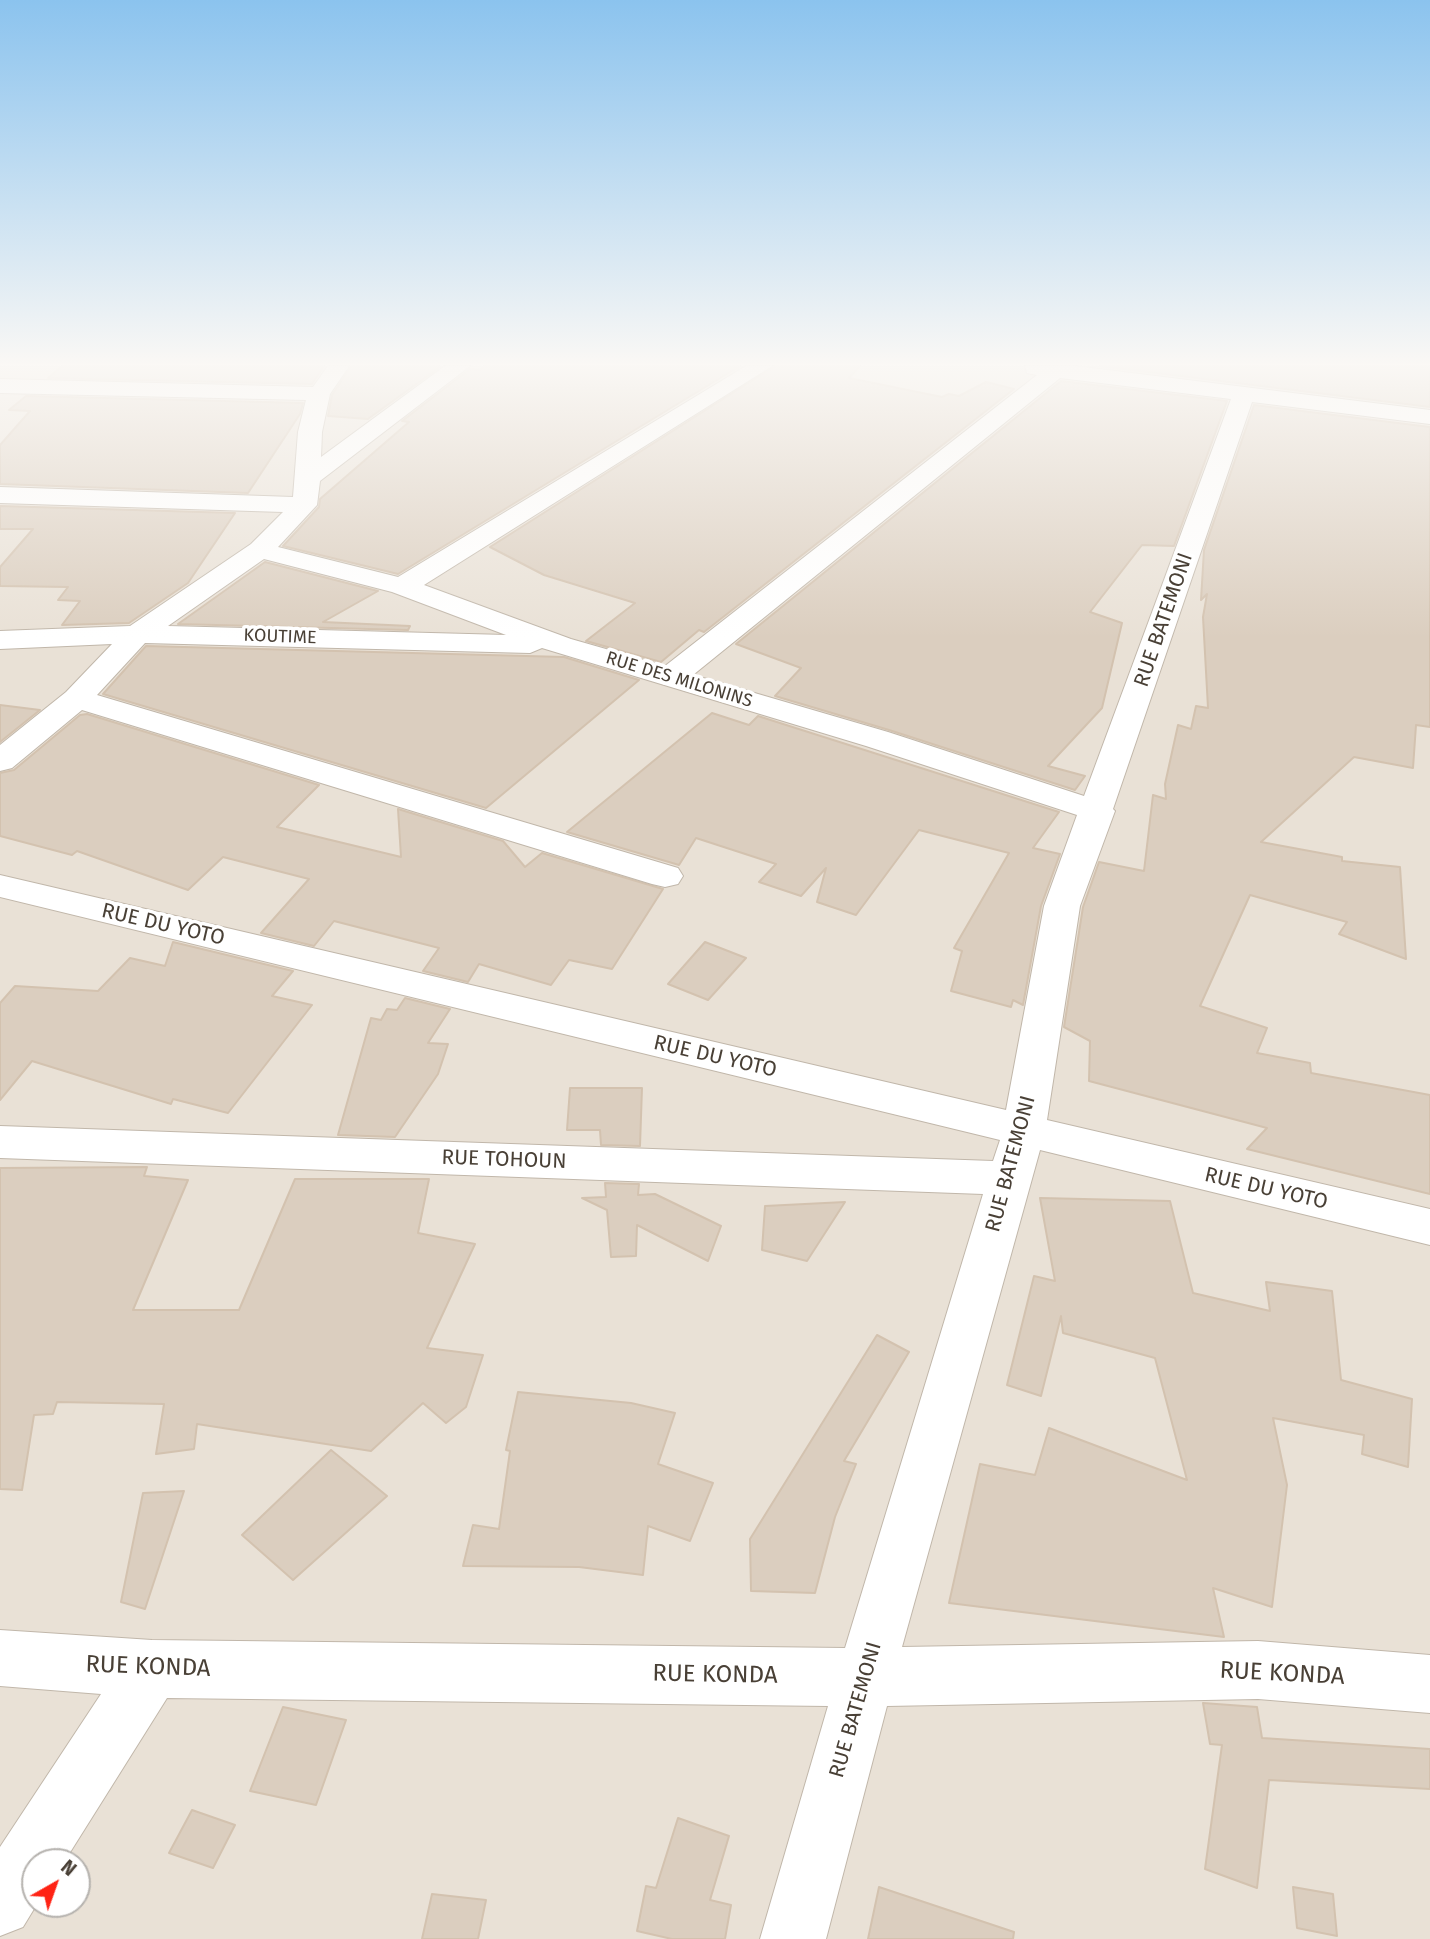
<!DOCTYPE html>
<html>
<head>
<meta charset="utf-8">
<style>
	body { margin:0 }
	#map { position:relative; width:1430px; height:1939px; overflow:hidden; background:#f5f0e8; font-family:"Fira Sans",sans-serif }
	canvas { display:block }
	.north { position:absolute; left:21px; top:1848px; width:70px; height:70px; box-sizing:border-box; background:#fff; border:2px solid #b6b3af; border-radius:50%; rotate:40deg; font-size:19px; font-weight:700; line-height:28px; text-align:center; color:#494036 }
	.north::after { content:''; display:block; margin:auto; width:24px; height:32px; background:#ff2315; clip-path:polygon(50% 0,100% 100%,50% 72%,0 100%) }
</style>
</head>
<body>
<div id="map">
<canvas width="1430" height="1939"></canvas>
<div class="north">N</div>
</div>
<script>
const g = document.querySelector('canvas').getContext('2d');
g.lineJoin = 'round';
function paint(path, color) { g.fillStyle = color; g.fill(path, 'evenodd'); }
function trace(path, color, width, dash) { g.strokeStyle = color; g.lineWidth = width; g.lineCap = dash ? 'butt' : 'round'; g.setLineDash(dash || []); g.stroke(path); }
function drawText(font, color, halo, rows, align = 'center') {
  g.font = font + ' "Fira Sans",sans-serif'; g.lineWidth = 7; g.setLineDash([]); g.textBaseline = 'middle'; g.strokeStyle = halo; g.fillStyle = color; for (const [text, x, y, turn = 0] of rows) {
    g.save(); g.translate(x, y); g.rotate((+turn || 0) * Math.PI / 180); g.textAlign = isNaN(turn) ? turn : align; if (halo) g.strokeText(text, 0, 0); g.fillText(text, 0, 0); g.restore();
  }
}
const residential = new Path2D(`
	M0 366H1430V1939H0ZM35 1862H77V1904H35Z`);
const building = new Path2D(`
	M62 366H324L312 384 48 378Z
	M351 366H439L440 367 368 419 328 416 332 395Z
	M484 366H740L398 574 283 546 319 507 320 499 409 422 402 421 470 369 480 370Z
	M775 366H860L849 378 942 397 949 394 959 396 986 382 1014 389 704 632 699 630 661 662 586 641 635 603 544 575 490 547Z
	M1100 366H1430V407Z
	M1061 381 1227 401 1174 546 1142 545 1090 612 1122 623 1102 708 1048 766 1085 776 1075 790 889 730 775 696 801 668 736 644Z
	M26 396 303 403 300 414 248 493 0 484V445L30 411 9 410Z
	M1254 405 1430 427V727L1416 725 1413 768 1354 757 1261 842 1342 857V861L1400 867 1406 959 1339 934 1347 922 1250 895 1200 1006 1267 1028 1257 1053 1310 1063 1311 1073 1430 1095V1194L1247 1149 1267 1128 1089 1081 1090 1041 1064 1027 1083 907 1099 862 1144 871 1153 795 1166 799 1165 784 1178 725 1191 729 1196 706 1208 708 1203 617 1207 594 1201 600 1204 550Z
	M0 506 235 513 188 583 129 623 62 625 80 601 58 600 68 587 0 586V567L33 529H0Z
	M265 562 378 591 323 622 410 626 408 630 178 624Z
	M146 646 564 657 639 680 486 808 103 694Z
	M0 705 40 710 0 742Z
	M712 713 749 725 758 716 1059 812 1033 848 1060 854 1041 906 1023 1005 1013 1000 1011 1007 951 991 962 951 954 948 1009 853 919 830 856 915 817 902 826 868 801 896 759 882 776 864 696 838 679 865 567 832Z
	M87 714 319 785 277 827 401 857 398 809 503 841 525 867 542 853 663 889 612 969 569 960 551 985 479 964 468 982 423 971 439 948 334 921 314 946 261 933 309 879 223 857 188 890 77 851 72 855 0 836V773L14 770 80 715Z
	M173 942 293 971 272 996 312 1005 228 1113 173 1099 171 1104 32 1061 0 1100V1003L15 986 98 991 130 958 165 966Z
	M705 942 746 958 708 1000 668 984Z
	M405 998 450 1009 428 1043 448 1044 438 1074 395 1137 338 1135 371 1018 381 1020 387 1009 397 1010Z
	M570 1088H642L640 1146 601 1145 600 1130H567Z
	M147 1167 144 1176 188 1180 133 1310H239L295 1179H429L418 1233 475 1244 427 1348 483 1355 466 1407 446 1423 423 1403 371 1451 197 1424 194 1449 156 1454 164 1404 57 1402 53 1414 34 1415 22 1490 0 1489V1168Z
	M605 1183 639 1184 638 1195 655 1194 721 1226 708 1261 637 1225 636 1256 611 1257 607 1210 582 1198 606 1197Z
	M1040 1198 1170 1201 1193 1293 1270 1311 1266 1282 1332 1291 1341 1380 1412 1399 1408 1467 1362 1454 1364 1435 1273 1418 1287 1485 1272 1607 1213 1588 1224 1637 949 1603 980 1464 1035 1475 1049 1428 1187 1480 1155 1358 1063 1333 1061 1316 1041 1396 1007 1385 1034 1276 1055 1281Z
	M845 1202 807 1261 762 1250 765 1206Z
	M877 1335 909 1352 844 1461 856 1464 835 1517 815 1593 751 1591 750 1539Z
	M518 1392 631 1403 675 1413 658 1464 713 1483 690 1541 648 1526 643 1575 579 1567 463 1566 473 1525 499 1529 510 1451 506 1450Z
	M331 1450 387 1496 293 1580 242 1535Z
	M184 1491 145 1609 121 1602 143 1493Z
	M1203 1703 1257 1707 1262 1738 1430 1749V1789L1269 1780 1257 1888 1205 1869 1222 1745 1210 1744Z
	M283 1707 346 1720 316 1805 250 1791Z
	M192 1810 235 1825 213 1868 169 1853Z
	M678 1818 729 1836 710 1900 731 1905 725 1939H672L637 1931 646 1886 656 1888Z
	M879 1887 1014 1932 1013 1939H868Z
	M1293 1887 1333 1894 1337 1936 1297 1928Z
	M432 1894 486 1900 478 1939H422Z`);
const minor = new Path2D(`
	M328 366H349L330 394 322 432 321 457 445 366H470L320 481 317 505 278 547 398 577 746 366H772L424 585 571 639 665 666 1037 375 1027 373 1025 366H1075L1430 410V424L1252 402 1113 809 1115 811 1080 906 1047 1120 1430 1209V1245L1040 1150 902 1647 1258 1641 1430 1655V1713L1258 1699 887 1706 826 1939H760L828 1706 167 1698 64 1862H35V1904H37L23 1927 0 1936V1847L101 1694 0 1686V1630L152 1640 845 1648 983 1194 0 1158V1126L993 1161 1000 1140 0 897V875L1006 1110 1044 906 1077 815 866 746 542 648 530 653 145 643 97 695 678 868 683 876 678 884 665 887 652 884 82 710 12 768 0 771V745L66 692 112 644 0 649V631L130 626 251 544 283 512 0 503V487L293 497 298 432 306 400 0 393V379L313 387ZM1060 378 1231 399 1084 796 888 732 693 675ZM264 559 392 592 506 635 168 626Z`);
const farStreetnames = [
	["KOUTIME",280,637,2],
	["RUE DES MILONINS",679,680,17]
];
const streetNames = [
	["RUE BATEMONI",1164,620,-71],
	["RUE DU YOTO",163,925,13],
	["RUE DU YOTO",715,1057,13],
	["RUE TOHOUN",504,1160,2],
	["RUE BATEMONI",1011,1164,-75],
	["RUE DU YOTO",1266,1189,13],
	["RUE BATEMONI",856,1710,-74]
];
const nearStreetnames = [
	["RUE KONDA",148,1667,2],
	["RUE KONDA",1282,1674,3],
	["RUE KONDA",715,1675,1]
];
paint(residential, '#e9e1d6');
paint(building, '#dbcebf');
trace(building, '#d3c2af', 2);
trace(minor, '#c1b7aa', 2);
paint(minor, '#fff');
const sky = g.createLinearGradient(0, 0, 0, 638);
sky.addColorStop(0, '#8bc3ee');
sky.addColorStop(0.57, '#faf8f5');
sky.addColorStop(1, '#faf8f500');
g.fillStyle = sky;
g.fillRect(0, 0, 1430, 638);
drawText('18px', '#494036', '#fff', farStreetnames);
drawText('21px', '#494036', '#fff', streetNames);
drawText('24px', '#494036', '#fff', nearStreetnames);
</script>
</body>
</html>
